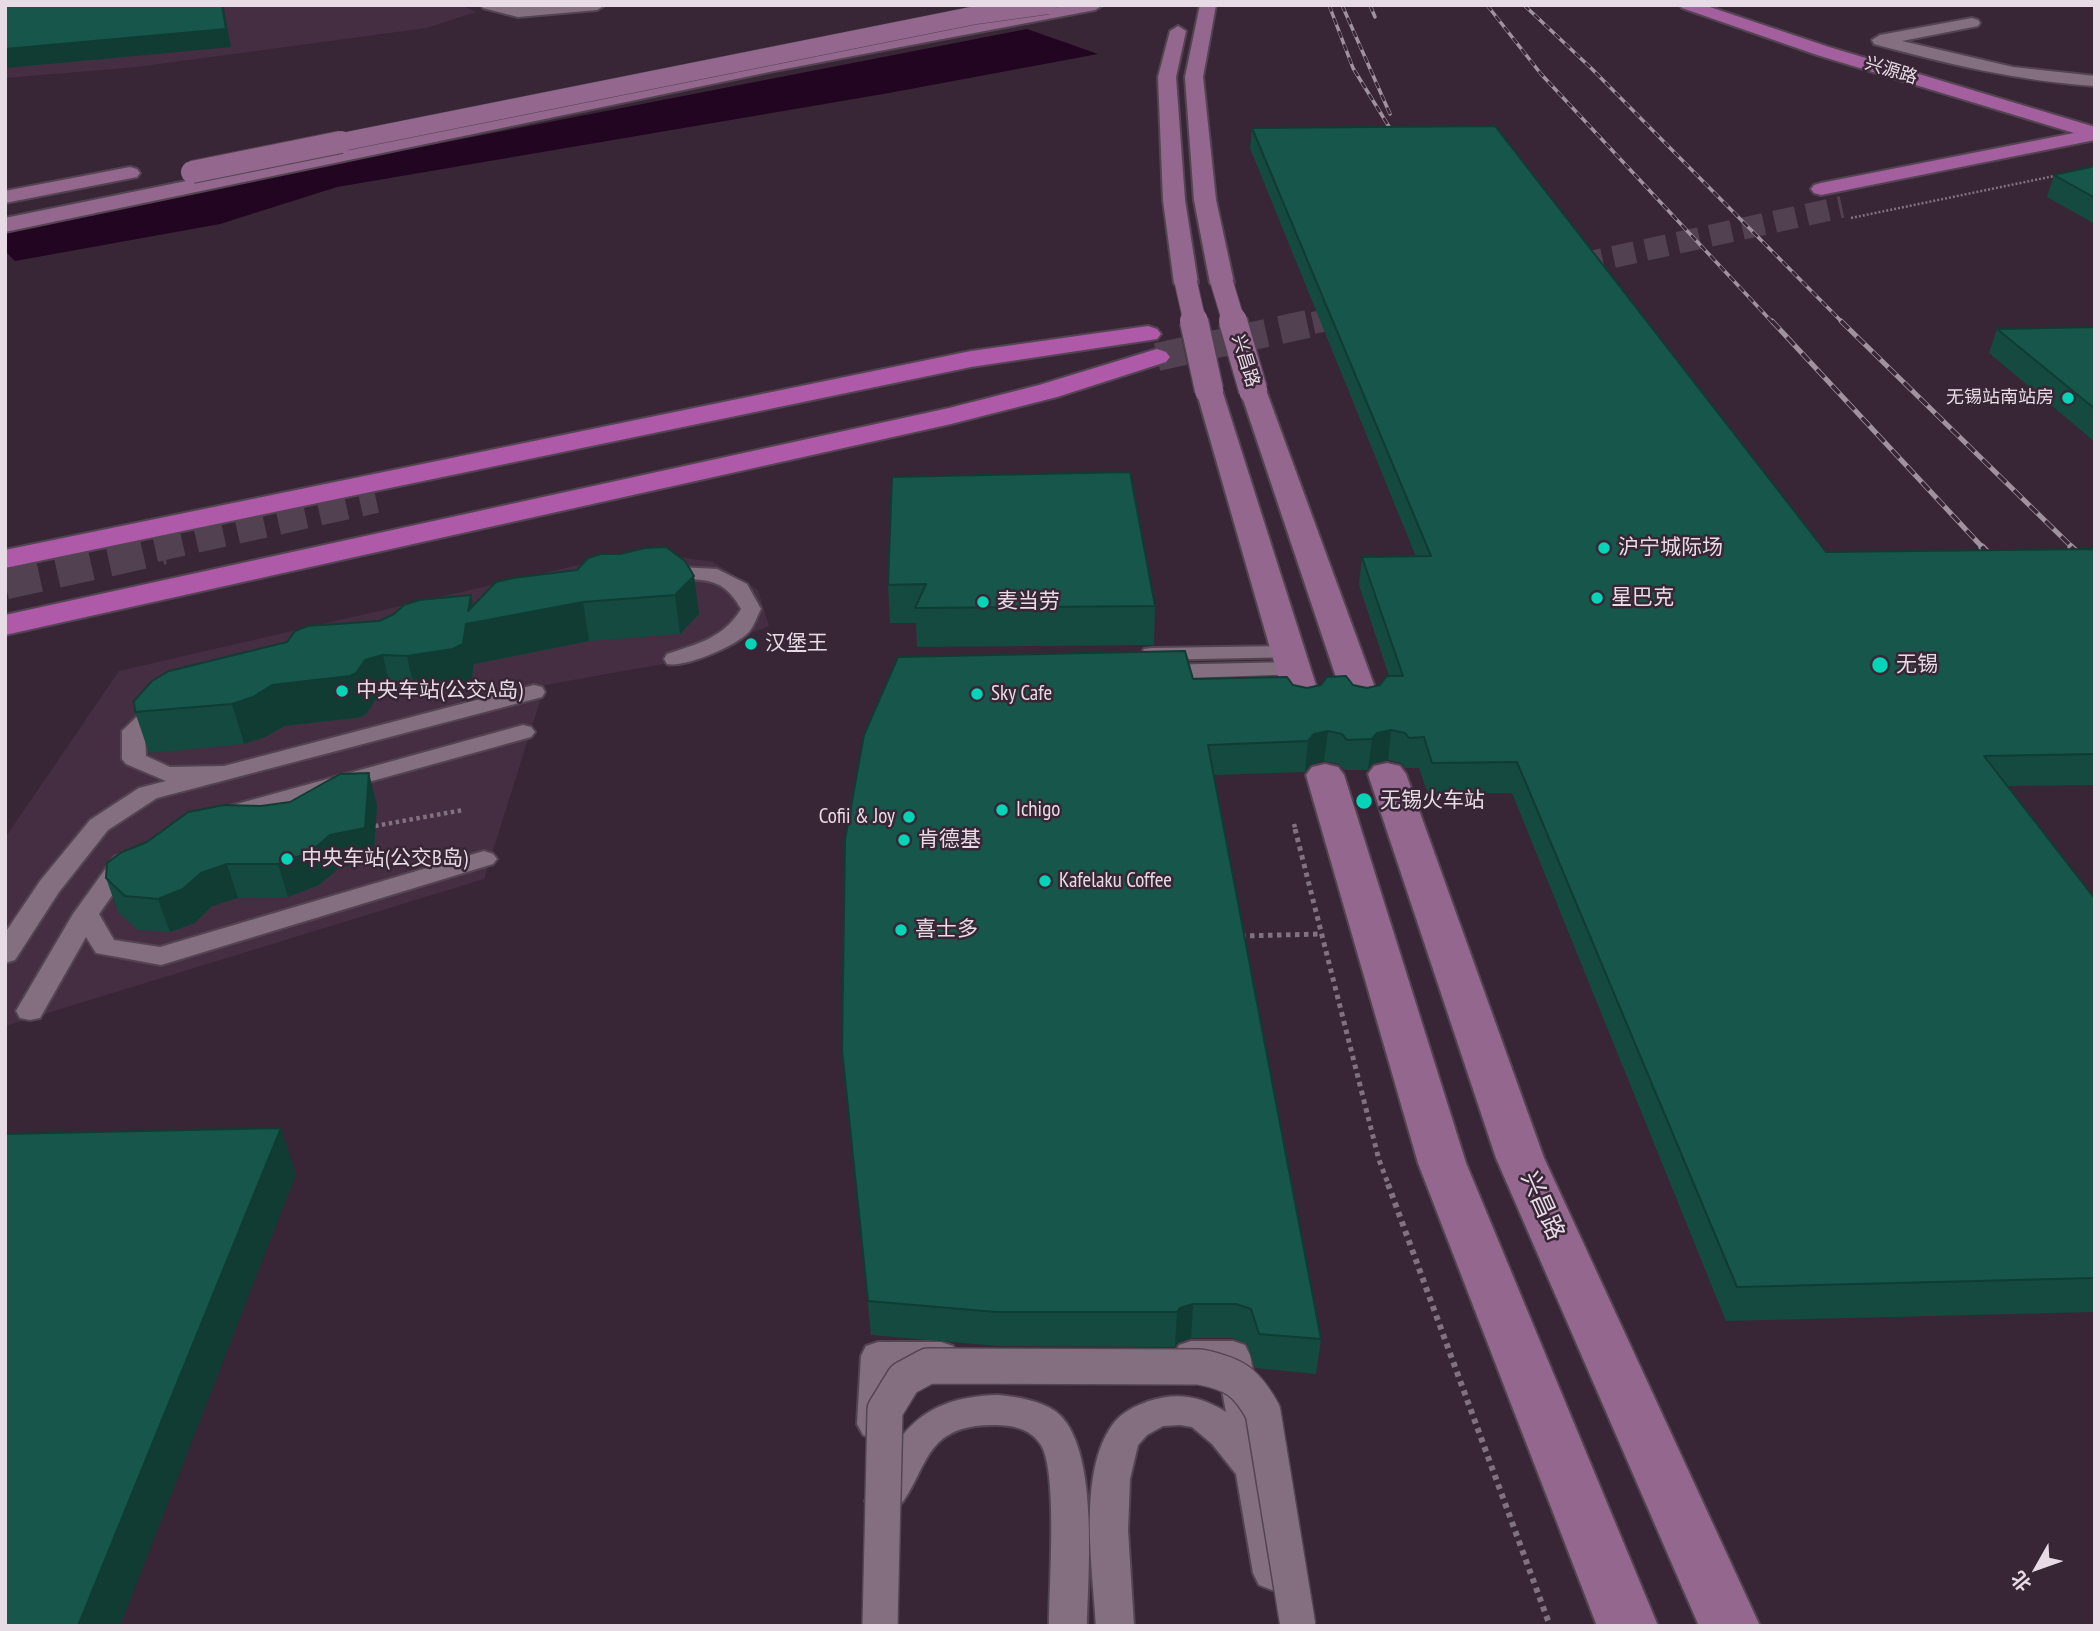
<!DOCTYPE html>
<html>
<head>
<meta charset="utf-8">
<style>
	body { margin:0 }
	#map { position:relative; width:2100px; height:1631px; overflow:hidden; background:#382636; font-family:"PT Sans Narrow","Noto Sans SC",sans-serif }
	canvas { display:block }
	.frame { position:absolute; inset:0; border:7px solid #e7dbe5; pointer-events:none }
	.north { position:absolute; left:2002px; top:1533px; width:70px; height:70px; -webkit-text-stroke:5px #382636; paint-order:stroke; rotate:230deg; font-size:19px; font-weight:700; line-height:28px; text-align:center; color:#e7dbe5 }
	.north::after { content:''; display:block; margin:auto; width:24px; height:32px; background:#e7dbe5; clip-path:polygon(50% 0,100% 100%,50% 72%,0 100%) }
</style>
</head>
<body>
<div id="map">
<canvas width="2100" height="1631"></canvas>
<div class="frame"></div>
<div class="north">北</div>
</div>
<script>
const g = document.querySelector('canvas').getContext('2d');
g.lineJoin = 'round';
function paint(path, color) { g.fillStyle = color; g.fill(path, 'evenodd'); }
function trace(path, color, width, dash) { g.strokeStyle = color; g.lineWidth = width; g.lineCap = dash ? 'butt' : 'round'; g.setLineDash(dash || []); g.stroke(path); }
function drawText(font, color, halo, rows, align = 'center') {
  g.font = font + ' "PT Sans Narrow","Noto Sans SC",sans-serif'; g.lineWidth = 5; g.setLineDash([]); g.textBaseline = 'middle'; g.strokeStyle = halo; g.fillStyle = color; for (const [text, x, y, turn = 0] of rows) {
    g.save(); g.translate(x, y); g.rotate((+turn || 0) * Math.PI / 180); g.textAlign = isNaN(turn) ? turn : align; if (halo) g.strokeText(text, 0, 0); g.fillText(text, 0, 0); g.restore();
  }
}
const built = new Path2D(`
	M5 5H461L476 12 426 28 137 67 5 78Z
	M639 551 713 562 758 590 769 626 674 662 545 685 484 879 5 1026V838L119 671Z`);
const water = new Path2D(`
	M1027 29 1098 54 889 93 337 187 220 224 15 261 5 251V216L93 211Z`);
const primaryTunnelFar1 = new Path2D(`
	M1549 271 1842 207
	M1313 323 1374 310`);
const primaryTunnel = new Path2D(`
	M1157 357 1321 321`);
const trunkTunnelFar1 = new Path2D(`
	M155 548 376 499`);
const trunkTunnel = new Path2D(`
	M5 582 163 547`);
const pathFar3 = new Path2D(`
	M1851 218 2059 175`);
const pathFar2 = new Path2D(`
	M1294 824 1296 831
	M375 826 463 810`);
const pathFar1 = new Path2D(`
	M1295 829 1379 1160 1389 1186
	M1241 936 1321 934`);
const path = new Path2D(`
	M1388 1184 1550 1626`);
const service = new Path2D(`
	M660 566 717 569 747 584 761 609C757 616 754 627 748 633 735 646 685 668 667 664L664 659 667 654C697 644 724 638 741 609 719 567 690 585 653 576L650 572 653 568Z
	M1288 646 1296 647 1299 652 1296 657 1152 660 1144 659 1141 654 1144 649 1152 648Z
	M1293 662 1301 664 1304 669 1301 674 1160 679 1152 677 1149 672 1152 667 1160 665Z
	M534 685 542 687 545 692 542 697 157 798 108 830 59 892 15 960 5 963V933L40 881 90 820 139 788 166 781 126 764 122 759V731L155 699H171L174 704 145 733 146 756 170 767 224 766Z
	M523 725 531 727 535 732 531 737 224 822 215 820 212 815 215 810Z
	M484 851 493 854 497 859 493 864 161 965 96 953 86 937 40 1018 30 1020 20 1018 16 1011 73 914 114 857C123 853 128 852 137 855L141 860 132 867 99 914 114 940 160 947Z
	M1191 1341H1233L1245 1345 1250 1355 1291 1573 1285 1585 1272 1590 1259 1585 1253 1573 1236 1474 1212 1444 1192 1427 1180 1425 1163 1426 1147 1435 1138 1445 1130 1479 1128 1530 1134 1626H1096C1093 1568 1077 1473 1113 1424 1122 1412 1135 1406 1149 1401 1177 1392 1201 1396 1226 1412L1218 1369H1191L1179 1365 1174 1355 1179 1345Z
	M878 1342H941L953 1346 958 1356 953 1366 941 1370H895L893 1424 887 1435 875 1439 863 1435 857 1424 861 1356 866 1346Z
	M998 1395C1017 1397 1039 1400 1055 1411 1100 1443 1088 1575 1087 1626H1049C1049 1588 1058 1473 1041 1445 1030 1428 1012 1425 994 1425 974 1425 954 1428 939 1442 917 1463 912 1507 883 1517L870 1512 865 1501C896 1434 919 1397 998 1395Z`);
const minor = new Path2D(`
	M481 5H605L597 10 518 17 483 8Z
	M1972 18 1978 20 1980 23 1978 26 1902 41 2013 67 2095 76V86C2019 81 1947 64 1874 44L1872 40 1880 35Z`);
const secondary = new Path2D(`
	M1069 5H1103L1095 10 774 71 5 232V218L774 61Z
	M1200 5H1216L1203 77 1216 200 1234 283 1230 288H1214L1210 283 1194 200 1185 77Z
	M1178 26 1186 31 1176 77 1185 200 1198 283 1194 288H1178L1174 283 1163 200 1158 77 1170 31Z
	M130 167 137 169 140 173 137 177 5 203V191Z
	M1209 382 1218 384 1222 390 1322 704 1317 712 1304 715 1291 712 1286 704 1196 390 1200 384Z
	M1253 382 1262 384 1266 390 1381 704 1376 712 1363 715 1350 712 1345 704 1240 390 1244 384Z
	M1387 763 1400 766 1406 774 1544 1158 1760 1626H1699L1496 1158 1368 774 1374 766Z
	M1325 764 1338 767 1344 775 1466 1163 1658 1626H1597L1418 1163 1306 775 1312 767Z`);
const primary = new Path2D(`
	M1680 5H1704L1829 47 2095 127V140L1821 195 1814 193 1811 189 1814 185 1821 183 2074 133 1817 55 1682 8Z`);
const trunk = new Path2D(`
	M1148 326 1157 329 1161 334 1157 339 971 367 5 568V550L971 351Z
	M1157 349 1166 352 1170 357 1166 362 1057 397 951 424 5 635V615L949 408 1039 385Z`);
const railFar2 = new Path2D(`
	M1329 5 1353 68 1399 143
	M1342 5 1390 114
	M1370 5 1375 17
	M1487 5 1541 74 1773 323
	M1524 5 1592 69 1843 323`);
const railFar1 = new Path2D(`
	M1772 321 1983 548
	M1841 321 2073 548`);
const rail = new Path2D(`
	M1982 547 1997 563
	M2071 547 2095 570`);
const serviceBridge = new Path2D(`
	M880 1626 885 1410 904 1379 928 1366 1200 1367C1234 1374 1246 1381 1263 1412L1298 1626`);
const secondaryBridgeFar2 = new Path2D(`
	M332 144 976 15 1048 5`);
const secondaryBridgeFar1 = new Path2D(`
	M192 172 341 142
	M1186 283 1195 323
	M1222 283 1234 323`);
const secondaryBridge = new Path2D(`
	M1194 321 1209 390
	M1233 321 1253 390`);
const wall = new Path2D(`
	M1252 128 1826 552 2095 549V785L2007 786 2095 899V1312L1726 1321 1512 793 1428 794 1419 768H1405L1401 763 1388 760 1373 763 1368 770H1344L1339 764 1324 761 1311 764 1305 772 1214 775 1321 1339 1316 1374 1255 1368 1247 1344 1233 1338H1191L1178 1343 1175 1347 997 1346 871 1335 842 1049 1193 679 1293 685 1307 688 1353 685 1367 688 1380 685 1389 676 1359 585 1362 557H1416L1250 148Z
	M2095 166V224L2047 197 2054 175Z
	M2095 327V442L1989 353 1997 329Z
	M892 477 1155 606 1154 645 917 647 916 623H890L888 585Z
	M645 548 699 614 680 634 589 641 474 664 471 683 462 689 416 696 392 695 375 700 367 713 361 717 284 726 265 737 244 744 149 753 135 712 379 621 473 606 620 554Z
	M377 805 373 861 339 868 319 885 288 897 238 898 212 906 195 923 170 932 138 930 118 912 106 878 147 842 261 806Z`);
const shadedWall = new Path2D(`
	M223 5 231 47 5 68V49Z
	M694 576 699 614 680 634 675 595Z
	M471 595 476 623 583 602 589 641 474 664 471 683 462 689 416 696 407 656 468 611Z
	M383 655 392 695 375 700 367 713 361 717 284 726 265 737 244 744 232 704 272 685Z
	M1391 730 1388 760 1373 763 1368 770 1372 739 1377 733Z
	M1328 731 1324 761 1311 764 1305 772 1308 741 1314 734Z
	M369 773 377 805 373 861 339 868 319 885 288 897 278 864Z
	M227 864 238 898 212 906 195 923 170 932 158 899 201 873Z
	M281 1128 296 1174 120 1626H78Z
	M1193 1304 1191 1338 1178 1343 1175 1347 1177 1312 1180 1308Z`);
const building = new Path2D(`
	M5 5H222L226 29 5 49Z
	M1495 126 1826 552 2095 549V754L1984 756 2095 899V1278L1737 1287 1517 762 1432 763 1424 737 1409 738 1405 733 1391 730 1377 733 1372 739 1347 740 1342 734 1328 731 1314 734 1308 741 1208 745 1321 1339 1259 1334 1251 1309 1236 1304H1193L1180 1308 1177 1312H996L868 1301 842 1049 845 840 864 735 898 657 1185 651 1193 679 1287 677 1293 685 1307 688 1321 685 1327 677 1346 676 1353 685 1367 688 1380 685 1387 676H1403L1362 557 1431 556 1252 128Z
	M2095 166V198L2054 175Z
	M2095 327V409L1997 329Z
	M1130 472 1155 606 915 608 926 584 888 585 892 477Z
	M666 547 685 561 694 576 675 595 583 602 466 624 463 644 453 649 407 656 383 655 365 660 356 673 350 676 272 685 253 697 232 704 135 712 134 701 152 681 169 671 287 642 295 631 308 626 379 621 394 614 404 605 419 600 471 595 468 611 496 582 513 578 577 570 588 558 601 554H620L645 548Z
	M369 773 365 828 330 835 310 852 278 864H227L201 873 183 889 158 899 125 896 106 878 107 863 122 852 147 842 188 812 224 805 261 806 290 802 340 774Z
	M281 1128 78 1626H5V1134Z`);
const markers = [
	[2068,398,7,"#03d5b6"],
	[1604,548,7,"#03d5b6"],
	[1597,598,7,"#03d5b6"],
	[983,602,7,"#03d5b6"],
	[751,644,7,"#03d5b6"],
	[1880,665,9,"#03d5b6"],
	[342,691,7,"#03d5b6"],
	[977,694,7,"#03d5b6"],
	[1364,801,9,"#03d5b6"],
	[1002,810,7,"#03d5b6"],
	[909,817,7,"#03d5b6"],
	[904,840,7,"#03d5b6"],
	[287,859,7,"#03d5b6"],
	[1045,881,7,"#03d5b6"],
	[901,930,7,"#03d5b6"]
];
const farStreetnames = [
	["兴源路",1891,71,17],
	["兴昌路",1245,361,73]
];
const farPoinames = [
	["无锡站南站房",2054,398]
];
const poiNames = [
	["沪宁城际场",1618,548],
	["星巴克",1611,598],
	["麦当劳",997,602],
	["汉堡王",765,644],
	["无锡",1896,665],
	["中央车站(公交A岛)",356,691],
	["Sky Cafe",991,694],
	["无锡火车站",1380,801],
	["Ichigo",1016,810],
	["Cofii & Joy",895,817,"right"],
	["肯德基",918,840],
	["中央车站(公交B岛)",301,859],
	["Kafelaku Coffee",1059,881],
	["喜士多",915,930]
];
const nearStreetnames = [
	["兴昌路",1542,1206,66]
];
paint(built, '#452e42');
paint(water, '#220520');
trace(primaryTunnelFar1, '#524150', 22, [22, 11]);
trace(primaryTunnel, '#524150', 28, [28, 14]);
trace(trunkTunnelFar1, '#524150', 28, [28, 14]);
trace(trunkTunnel, '#524150', 35, [35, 18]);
trace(service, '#534451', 4);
trace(minor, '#534451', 4);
trace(secondary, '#534451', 4);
trace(primary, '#534451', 4);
trace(trunk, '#534451', 4);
trace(pathFar3, '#81727f', 2.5, [2, 2]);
trace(pathFar2, '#81727f', 4.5, [3.5, 3.5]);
trace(pathFar1, '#81727f', 5, [4.5, 4.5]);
trace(path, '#81727f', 6, [5, 5]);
paint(service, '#846f81');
paint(minor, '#846f81');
paint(secondary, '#94678f');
paint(primary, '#a45f9e');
paint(trunk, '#ae5aa8');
trace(railFar2, '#a0929e', 3.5);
trace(railFar1, '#a0929e', 5);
trace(rail, '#a0929e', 7);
trace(railFar2, '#382636', 2.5, [7]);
trace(railFar1, '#382636', 3.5, [11]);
trace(rail, '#382636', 4.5, [14]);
trace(serviceBridge, '#534451', 38, []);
trace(secondaryBridgeFar2, '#534451', 19, []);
trace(secondaryBridgeFar1, '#534451', 24, []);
trace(secondaryBridge, '#534451', 31, []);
trace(serviceBridge, '#846f81', 35);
trace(secondaryBridgeFar2, '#94678f', 18);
trace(secondaryBridgeFar1, '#94678f', 22);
trace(secondaryBridge, '#94678f', 28);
paint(wall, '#144a40');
paint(shadedWall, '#103c34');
paint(building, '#17564a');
trace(building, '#103c34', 2);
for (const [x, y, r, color] of markers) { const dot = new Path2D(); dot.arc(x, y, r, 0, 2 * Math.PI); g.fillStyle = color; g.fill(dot); trace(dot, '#382636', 2.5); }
drawText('18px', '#e7dbe5', '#382636', farStreetnames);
drawText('18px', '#e7dbe5', '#382636', farPoinames, 'right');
drawText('21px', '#e7dbe5', '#382636', poiNames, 'left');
drawText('24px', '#e7dbe5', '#382636', nearStreetnames);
</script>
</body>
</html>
